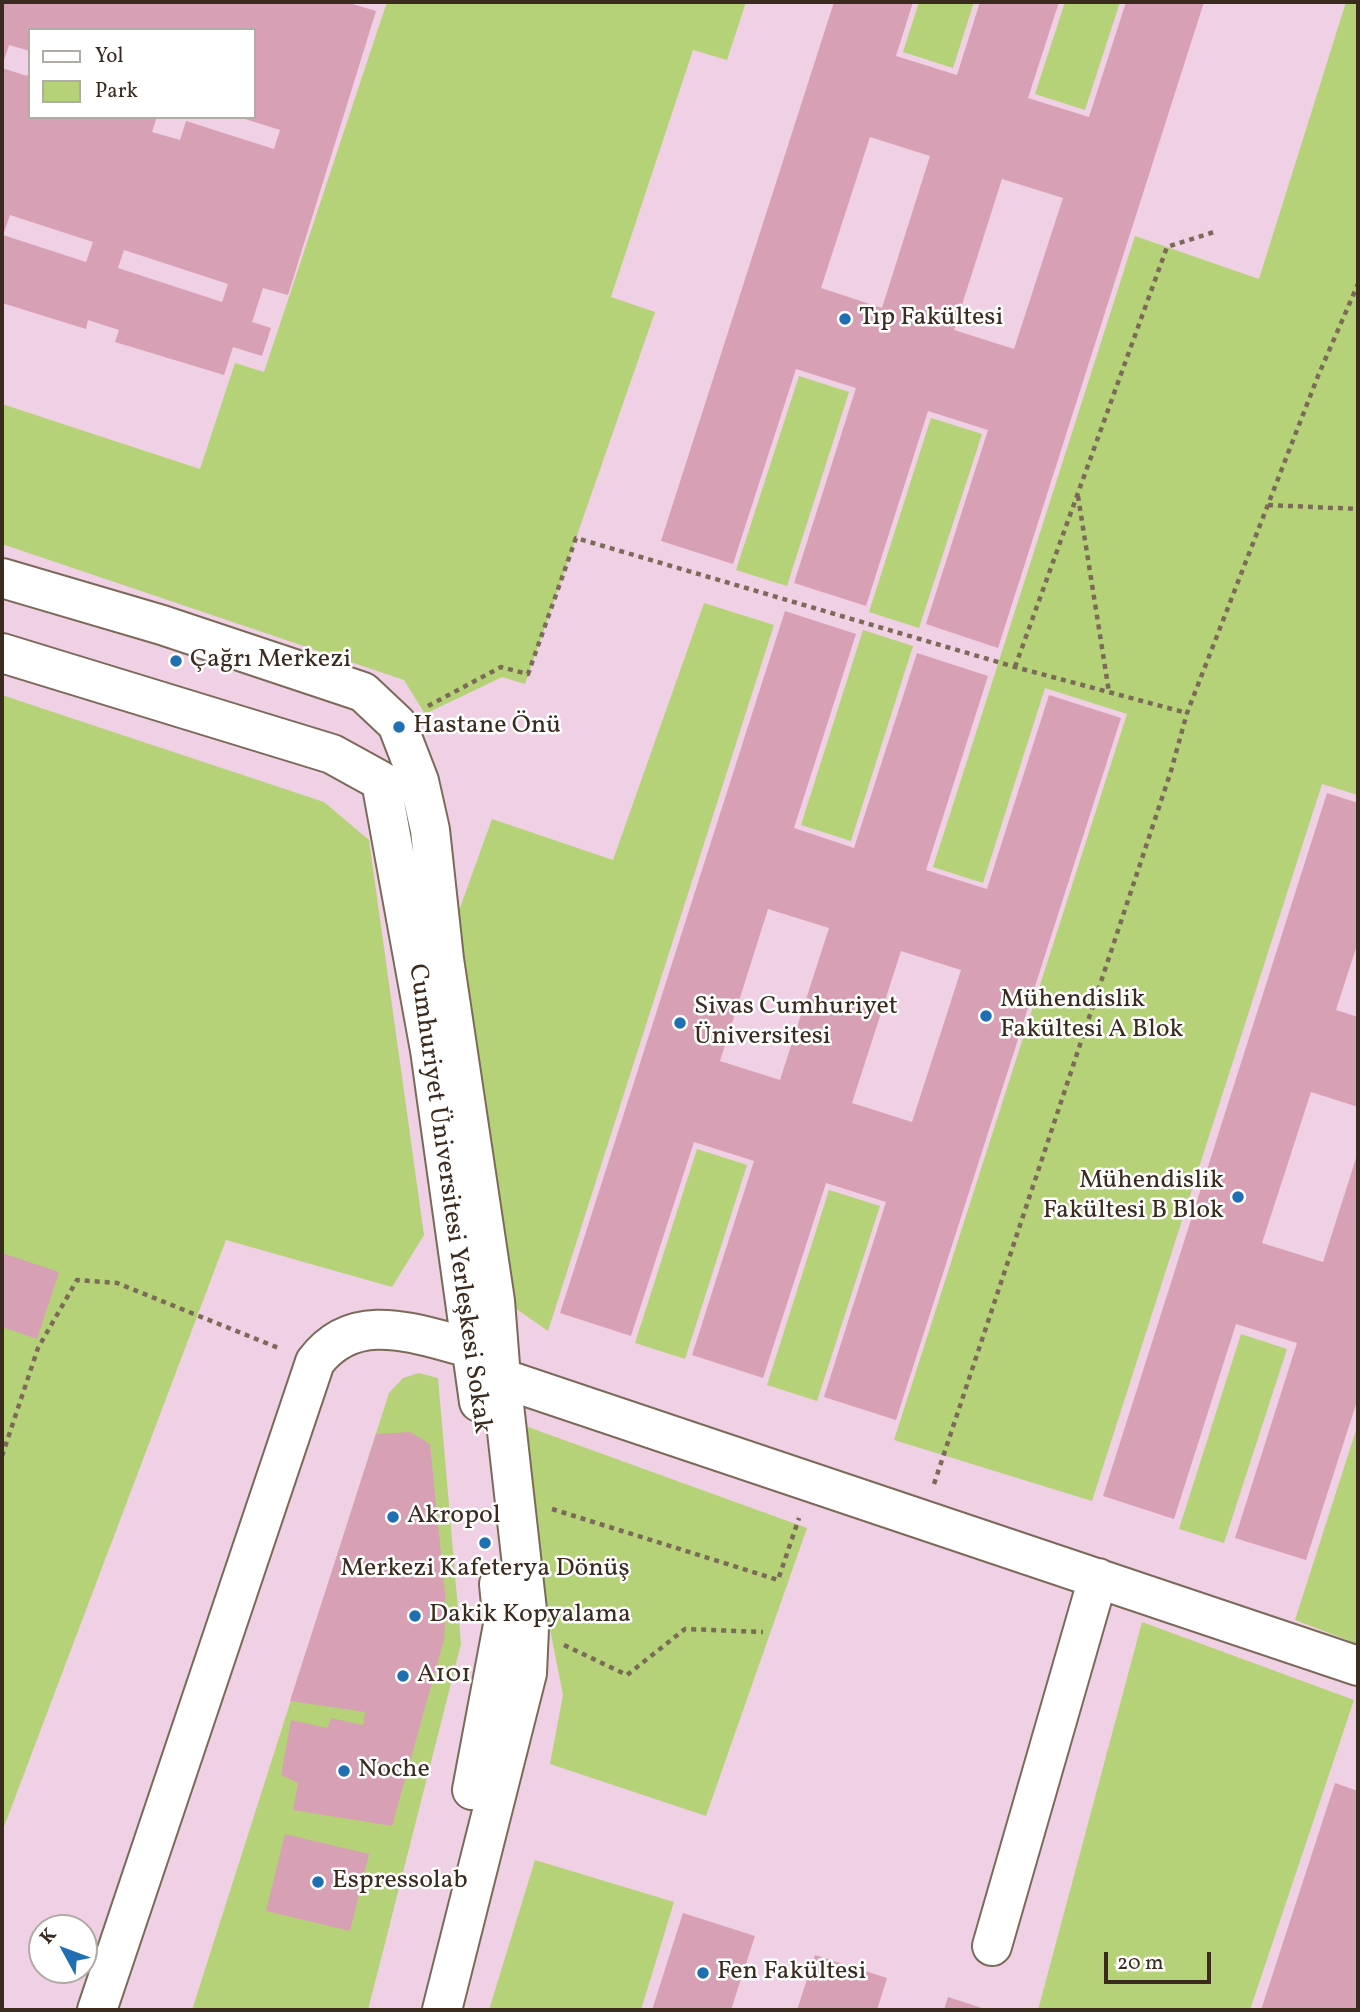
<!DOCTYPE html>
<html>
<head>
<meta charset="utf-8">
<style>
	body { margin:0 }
	#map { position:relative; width:1360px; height:2012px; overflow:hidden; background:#f4e1c7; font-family:Vollkorn,serif }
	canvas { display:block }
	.frame { position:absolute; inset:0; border:4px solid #3b2a1e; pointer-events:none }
	.legend { position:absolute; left:28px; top:28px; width:228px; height:91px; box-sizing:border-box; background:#fff; border:2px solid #b1aaa5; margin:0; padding:9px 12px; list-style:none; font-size:21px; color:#3b2a1e }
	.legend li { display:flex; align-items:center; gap:14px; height:35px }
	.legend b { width:35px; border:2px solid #b1aaa5 }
	.north { position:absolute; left:28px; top:1914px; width:70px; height:70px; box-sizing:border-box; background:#fff; border:2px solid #b1aaa5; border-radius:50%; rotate:311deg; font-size:19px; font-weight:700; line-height:28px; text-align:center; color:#3b2a1e }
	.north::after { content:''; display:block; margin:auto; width:24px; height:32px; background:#1f6fb2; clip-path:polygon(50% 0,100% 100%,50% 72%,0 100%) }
	.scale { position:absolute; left:1104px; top:1952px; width:107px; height:32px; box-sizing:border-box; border:4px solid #3b2a1e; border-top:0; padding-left:9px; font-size:21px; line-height:24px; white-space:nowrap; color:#3b2a1e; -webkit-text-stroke:5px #fff; paint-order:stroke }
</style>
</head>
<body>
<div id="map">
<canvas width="1360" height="2012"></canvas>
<div class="frame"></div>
<ul class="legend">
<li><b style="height:9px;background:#fff"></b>Yol</li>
<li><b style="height:19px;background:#b6d278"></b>Park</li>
</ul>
<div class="north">K</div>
<div class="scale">20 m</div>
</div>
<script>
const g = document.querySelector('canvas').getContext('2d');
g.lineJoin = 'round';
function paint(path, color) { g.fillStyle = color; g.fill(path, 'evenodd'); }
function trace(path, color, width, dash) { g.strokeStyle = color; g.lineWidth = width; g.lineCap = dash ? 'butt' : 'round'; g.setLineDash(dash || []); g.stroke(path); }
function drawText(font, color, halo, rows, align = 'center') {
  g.font = font + ' Vollkorn,serif'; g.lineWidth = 5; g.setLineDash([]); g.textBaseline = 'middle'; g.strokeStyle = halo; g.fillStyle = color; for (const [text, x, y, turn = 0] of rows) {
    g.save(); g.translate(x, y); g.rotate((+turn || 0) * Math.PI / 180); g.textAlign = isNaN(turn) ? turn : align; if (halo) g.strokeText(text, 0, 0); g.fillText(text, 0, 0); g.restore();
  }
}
const built = new Path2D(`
	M2 2H1358V2010H2ZM30 30H254V117H30ZM42 1928H84V1970H42Z`);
const green = new Path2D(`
	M387 2H746L727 60 693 50 611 297 655 312 525 684 502 677 425 714 404 680 2 544V404L200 469 235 363 264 372Z
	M919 2H974L953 68 903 52Z
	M1065 2H1120L1085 110 1035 94Z
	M1346 2H1358V795L1322 784 1092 1501 894 1440 1127 714 1045 688 983 883 933 867 1135 236 1259 279Z
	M799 376 849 392 787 586 736 570Z
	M931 418 982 434 919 628 869 612Z
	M704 603 774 625 548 1331 512 1306 456 919 492 819 613 860Z
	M863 630 913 646 851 841 801 825Z
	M2 695 324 802 369 840 424 1235 392 1287 226 1240 2 1832Z
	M697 1149 747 1165 685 1359 635 1343Z
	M829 1190 880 1206 817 1401 767 1385Z
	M1241 1334 1287 1349 1224 1543 1179 1529Z
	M419 1373 438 1378 461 1644 368 2010H192L389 1393 403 1378Z
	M1358 1424V1644L1295 1620Z
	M528 1427 807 1528 706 1816 550 1764 563 1695 546 1609 524 1469Z
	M1142 1622 1354 1700 1250 2010H1038Z
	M535 1860 674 1902 641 2010H489Z`);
const building = new Path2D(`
	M2 2H346L376 11 288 295 263 288 252 322 271 328 262 356 233 347 224 375 115 342 119 330 88 320 86 329 2 303V68L27 76 30 69V117H157L152 132 180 140 186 121 274 149 280 130 242 118 254 117V30H30V51L9 45 2 66ZM10 215 93 242 86 262 3 235ZM124 250 228 284 222 302 118 268Z
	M834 2H913L896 56 957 75 980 2H1059L1028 98 1089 117 1126 2H1204L998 648 926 624 988 430 928 411 866 606 794 583 856 388 796 369 733 564 661 541ZM870 137 930 156 882 308 821 288ZM1002 179 1063 198 1014 349 954 330Z
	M785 611 856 634 794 828 854 848 917 653 988 676 926 870 987 889 1049 695 1121 718 896 1420 824 1397 886 1202 826 1183 763 1378 692 1355 754 1161 694 1142 631 1336 560 1313ZM768 909 829 928 780 1080 720 1061ZM901 951 961 970 912 1122 852 1103Z
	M1327 793 1358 803V942L1336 1010 1358 1017V1107L1311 1092 1262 1243 1323 1262 1358 1152V1398L1306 1560 1235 1538 1297 1343 1236 1324 1174 1519 1103 1496Z
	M2 1253 59 1272 37 1339 2 1327Z
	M410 1432 430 1444 446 1603 444 1640 392 1826 293 1810 298 1783 281 1775 291 1720 327 1728 331 1718 363 1725 365 1712 290 1701 376 1434Z
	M1335 1783 1358 1791V2010H1261Z
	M285 1834 369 1854 350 1931 266 1911Z
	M683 1913 755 1936 731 2010H652Z
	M815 1955 887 1978 877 2010H797Z
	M948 1997 988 2010H944Z`);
const path = new Path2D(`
	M1078 496 1109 692
	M1268 505 1358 509
	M1015 667 1167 247 1217 231
	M428 706 501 667 528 674 576 538 1015 667 1187 713
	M2 1456 38 1348 77 1280 117 1283 281 1349
	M934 1484 1171 771 1187 713 1318 376 1358 284
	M552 1509 778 1580 799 1518
	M564 1645 627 1675 685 1629 763 1632`);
const minor = new Path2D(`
	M2 578 162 625 363 692 397 724 419 781 430 830 444 959 495 1301 501 1378 529 1628 527 1673 442 2010
	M2 653 332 754 381 781 430 1050 479 1402
	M501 1378 1358 1666
	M472 1790 503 1625 499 1584
	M992 1946 1098 1578
	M97 2010 315 1362C355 1308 417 1335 471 1348`);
const markers = [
	[845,319,7,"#1f6fb2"],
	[176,661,7,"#1f6fb2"],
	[399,727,7,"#1f6fb2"],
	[986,1016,7,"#1f6fb2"],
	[680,1023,7,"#1f6fb2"],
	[1238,1197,7,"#1f6fb2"],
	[393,1517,7,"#1f6fb2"],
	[485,1543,7,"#1f6fb2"],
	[415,1616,7,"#1f6fb2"],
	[403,1676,7,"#1f6fb2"],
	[344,1771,7,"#1f6fb2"],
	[318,1882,7,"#1f6fb2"],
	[703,1973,7,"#1f6fb2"]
];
const poiNames = [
	["Tıp Fakültesi",859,319],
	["Çağrı Merkezi",190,661],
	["Hastane Önü",413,727],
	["Mühendislik",1000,1001],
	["Fakültesi A Blok",1000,1031],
	["Sivas Cumhuriyet",694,1008],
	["Üniversitesi",694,1038],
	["Mühendislik",1224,1182,"right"],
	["Fakültesi B Blok",1224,1212,"right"],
	["Akropol",407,1517],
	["Merkezi Kafeterya Dönüş",485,1570,"center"],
	["Dakik Kopyalama",429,1616],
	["A101",417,1676],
	["Noche",358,1771],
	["Espressolab",332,1882],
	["Fen Fakültesi",717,1973]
];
const streetNames = [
	["Cumhuriyet Üniversitesi Yerleşkesi Sokak",448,1199,82]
];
paint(built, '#f0d0e4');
paint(green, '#b6d278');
paint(building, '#d8a0b4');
trace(minor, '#7c6a59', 42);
trace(path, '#7c6a59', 4.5, [5, 5]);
trace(minor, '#fff', 38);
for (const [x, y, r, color] of markers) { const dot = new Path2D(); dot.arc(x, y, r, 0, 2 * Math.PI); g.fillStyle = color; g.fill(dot); trace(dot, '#fff', 2.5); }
drawText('26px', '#3b2a1e', '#fff', poiNames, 'left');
drawText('26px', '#3b2a1e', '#fff', streetNames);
</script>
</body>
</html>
